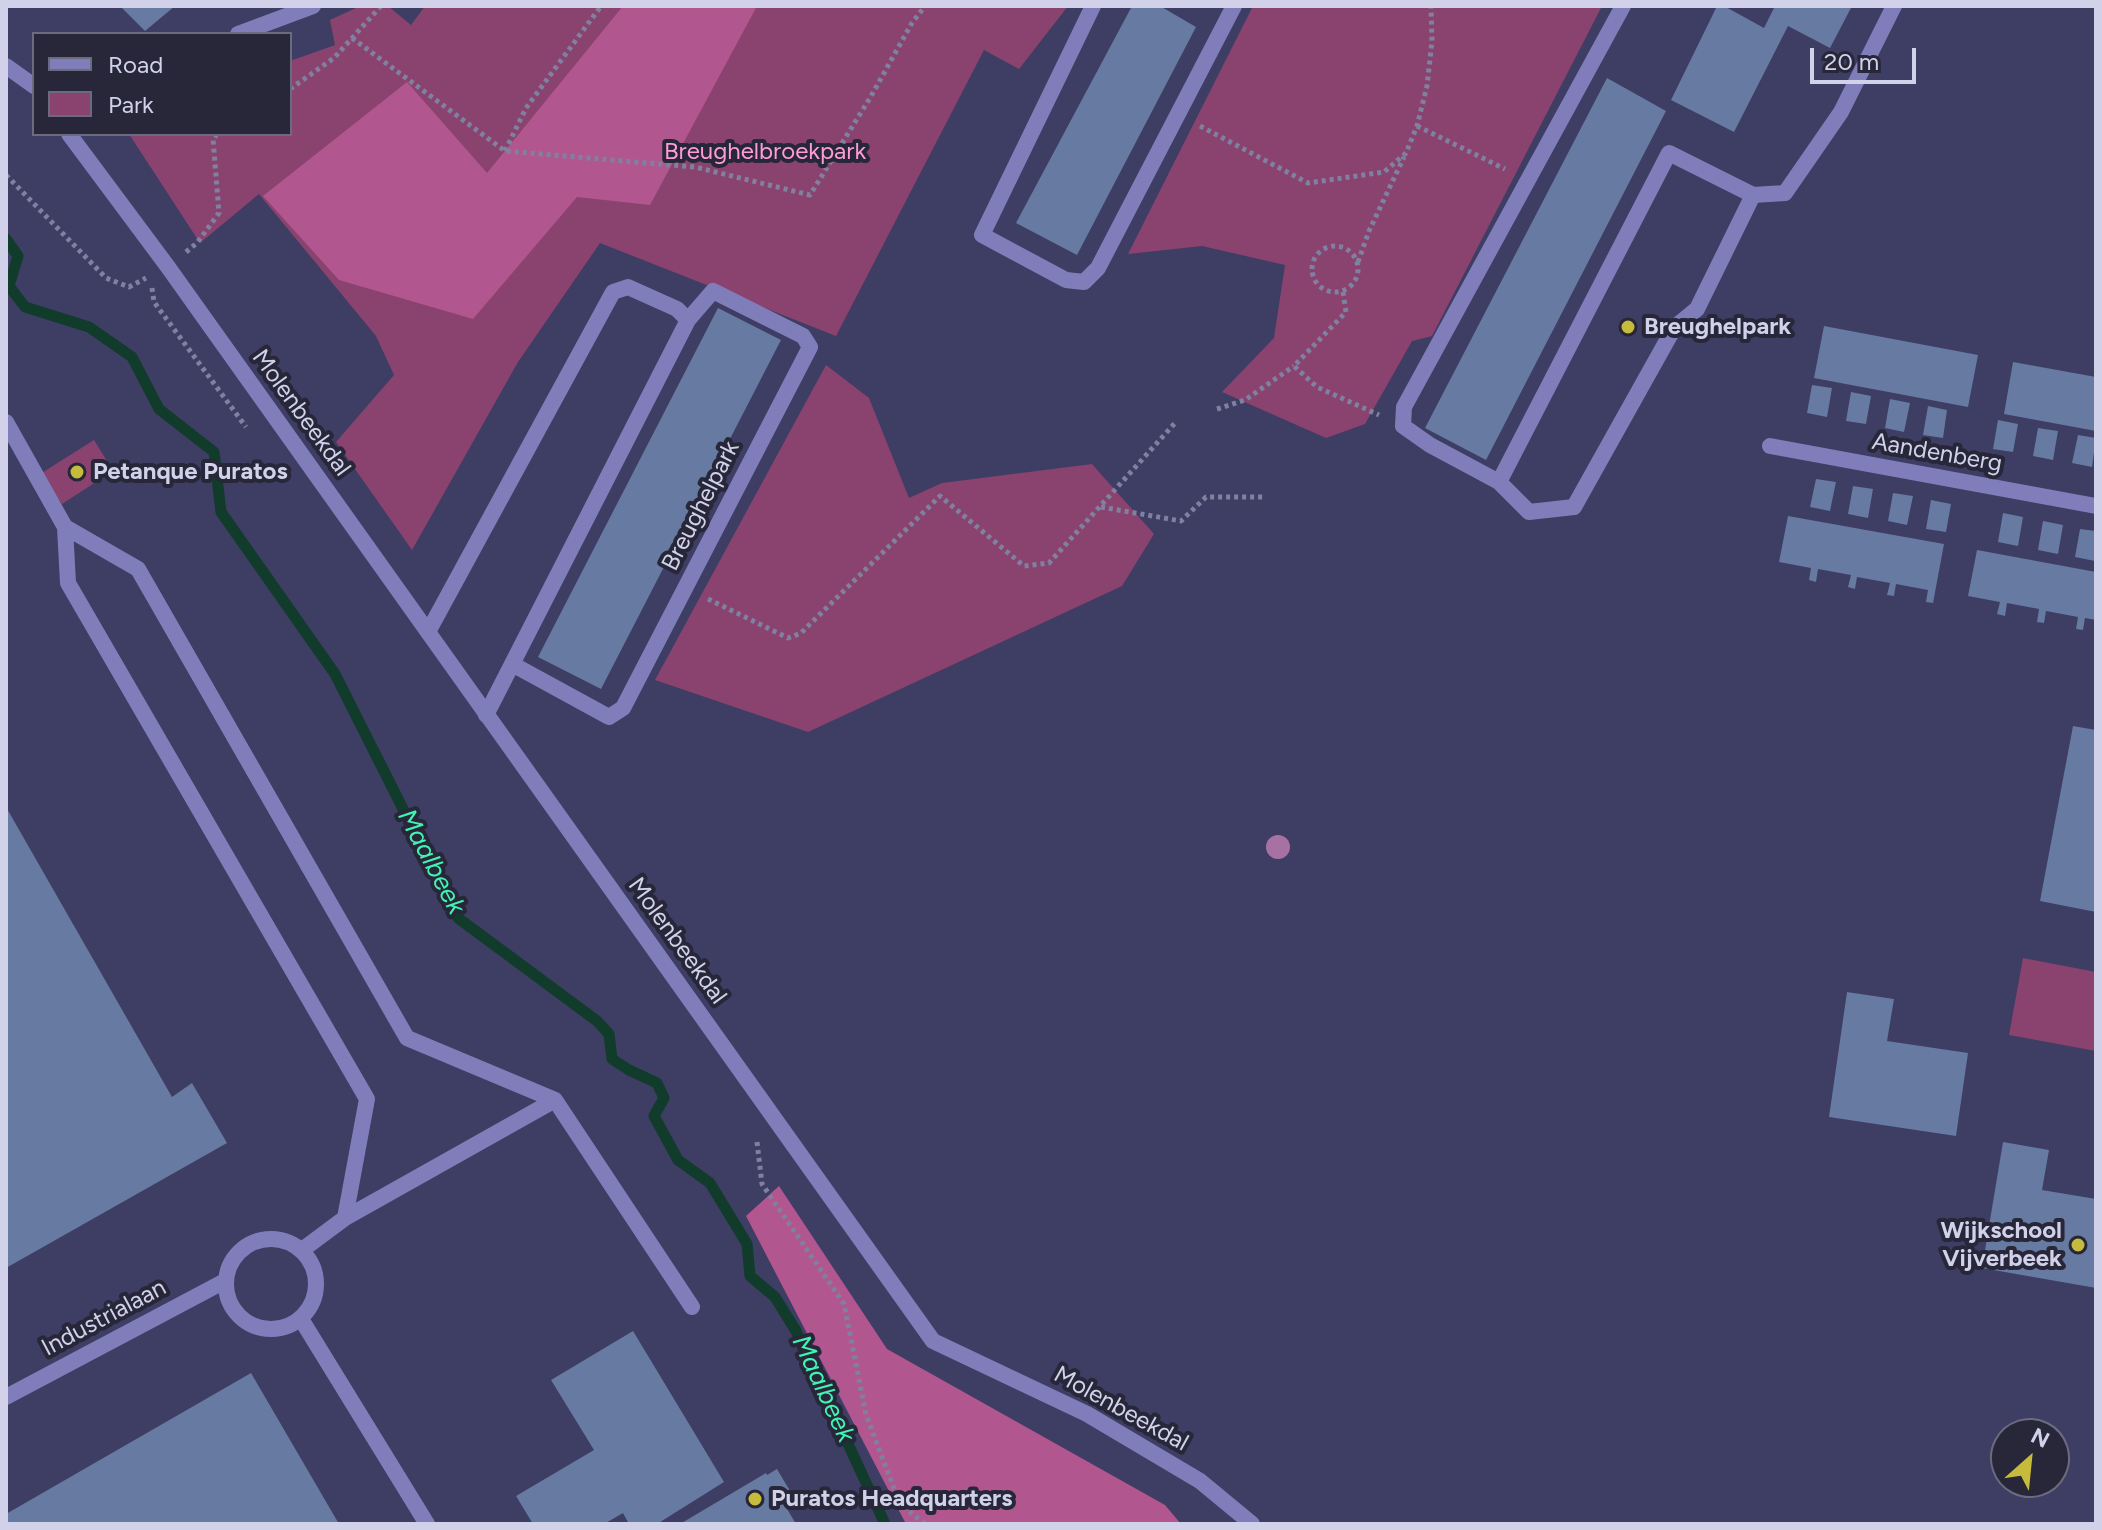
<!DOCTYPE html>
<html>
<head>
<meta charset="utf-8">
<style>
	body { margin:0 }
	#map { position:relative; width:2102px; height:1530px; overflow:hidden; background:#3e3d64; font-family:Figtree,sans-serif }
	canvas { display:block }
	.frame { position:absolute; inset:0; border:8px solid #d1d2ea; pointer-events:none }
	.legend { position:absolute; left:32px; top:32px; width:260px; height:104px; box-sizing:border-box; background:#272739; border:2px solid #6b6b80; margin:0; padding:10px 14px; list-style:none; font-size:24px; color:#d1d2ea }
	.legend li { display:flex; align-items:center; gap:16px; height:40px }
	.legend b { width:40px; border:2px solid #6b6b80 }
	.north { position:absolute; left:1990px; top:1418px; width:80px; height:80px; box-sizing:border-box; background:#272739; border:2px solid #6b6b80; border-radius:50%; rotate:27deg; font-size:22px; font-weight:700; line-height:32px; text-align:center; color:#d1d2ea }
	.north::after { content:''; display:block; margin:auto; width:28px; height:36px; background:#c7bb3c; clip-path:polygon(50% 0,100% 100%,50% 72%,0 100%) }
	.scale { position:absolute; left:1810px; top:48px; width:106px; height:36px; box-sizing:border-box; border:4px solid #d1d2ea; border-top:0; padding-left:10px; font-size:24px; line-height:28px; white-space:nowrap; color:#d1d2ea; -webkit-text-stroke:6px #272739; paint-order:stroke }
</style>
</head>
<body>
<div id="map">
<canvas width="2102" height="1530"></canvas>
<div class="frame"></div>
<ul class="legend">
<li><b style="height:10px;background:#7f7eba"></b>Road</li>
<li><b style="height:22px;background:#8a436f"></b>Park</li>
</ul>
<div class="north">N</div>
<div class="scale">20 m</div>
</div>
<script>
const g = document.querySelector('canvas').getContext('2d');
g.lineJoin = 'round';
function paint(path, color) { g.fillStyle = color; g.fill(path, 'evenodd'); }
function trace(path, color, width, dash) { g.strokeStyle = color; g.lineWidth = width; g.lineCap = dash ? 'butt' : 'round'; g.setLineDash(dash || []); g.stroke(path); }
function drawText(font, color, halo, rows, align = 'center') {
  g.font = font + ' Figtree,sans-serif'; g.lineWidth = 8; g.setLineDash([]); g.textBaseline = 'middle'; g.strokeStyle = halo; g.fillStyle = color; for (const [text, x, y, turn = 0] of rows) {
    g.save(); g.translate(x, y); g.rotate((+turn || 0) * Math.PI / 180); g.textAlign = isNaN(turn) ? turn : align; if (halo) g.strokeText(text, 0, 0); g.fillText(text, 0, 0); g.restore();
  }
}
const green = new Path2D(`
	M360 6H388L411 25 425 6H1068L1019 69 984 50 836 336 600 243 518 362 412 550 336 442 394 375 376 336 259 194 200 243 129 134H290V61L335 45 330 20Z
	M1253 6H1602L1432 336 1412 341 1365 424 1326 438 1222 392 1274 338 1285 265 1202 246 1128 254Z
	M826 365 869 398 909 498 942 483 1092 464 1154 534 1122 586 808 732 655 680Z
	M94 440 113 471 62 504 40 474Z
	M2023 958 2096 972V1051L2009 1035Z`);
const forest = new Path2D(`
	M623 6H757L650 205 577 197 473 319 339 280 263 196 407 82 487 173Z
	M779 1186 887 1349 1165 1505 1181 1524H906L746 1216Z`);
const stream = new Path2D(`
	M6 239 18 256 9 286 25 307 89 327 132 357 159 409 214 452 221 512 335 674 458 918 597 1021 609 1034 612 1059 629 1070 657 1083 664 1098 654 1116 678 1160 710 1183 747 1244 750 1276 775 1297 796 1331 885 1524`);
const building = new Path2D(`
	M120 6H175L145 31Z
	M1132 6H1160L1196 27 1077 255 1016 223Z
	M1717 6H1724L1764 28 1775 6H1852L1830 48 1788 26 1734 132 1671 100Z
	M1607 78 1666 111 1486 460 1425 428Z
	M718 308 781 340 601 689 538 657Z
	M1824 326 1978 355 1968 407 1814 378Z
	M2013 362 2096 377V431L2004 414Z
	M1812 385 1832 388 1827 417 1807 413Z
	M1851 392 1871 396 1866 424 1846 421Z
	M1890 399 1910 403 1904 432 1885 428Z
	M1928 406 1947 410 1943 438 1923 435Z
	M1998 420 2018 424 2013 452 1993 449Z
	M2038 428 2058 431 2053 460 2033 456Z
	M2078 435 2096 438 2092 467 2072 463Z
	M1816 479 1836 482 1830 511 1810 507Z
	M1853 486 1873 489 1868 518 1848 514Z
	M1893 493 1913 496 1907 525 1888 521Z
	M1931 500 1951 504 1946 532 1926 529Z
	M2003 513 2023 517 2018 546 1998 542Z
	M1788 516 1944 544 1933 603 1926 602 1928 590 1896 584 1894 596 1887 595 1890 583 1857 577 1855 589 1848 587 1851 575 1818 569 1816 582 1809 580 1811 568 1779 562Z
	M2043 521 2063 525 2058 554 2038 550Z
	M2080 529 2096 531 2095 561 2075 557Z
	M1977 550 2096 572V620L2085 618 2083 630 2076 629 2078 617 2046 611 2044 623 2037 622 2039 609 2007 603 2005 616 1997 614 2000 602 1968 596Z
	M2073 726 2096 730V912L2040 901Z
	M6 807 172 1097 192 1083 227 1143 6 1268Z
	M1847 992 1894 999 1887 1041 1968 1053 1956 1136 1829 1117Z
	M2003 1142 2049 1150 2042 1190 2096 1199V1288L1982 1268Z
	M633 1331 724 1482 657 1524H629L623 1513 604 1524H533L516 1496 594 1450 551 1380Z
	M251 1373 339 1524H6V1514Z
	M777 1469 793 1496 783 1502 796 1524H680L766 1473 767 1475Z`);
const path = new Path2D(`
	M352 38 505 151 695 167 810 195 870 98 912 23 925 6
	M290 89 334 58 381 6
	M1200 126 1308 183 1384 172 1406 153 1417 126 1427 86 1432 41 1431 6
	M1417 126 1505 169
	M505 151 526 108 601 6
	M6 175 106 278 129 287 146 278
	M1312 269a23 23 0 1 1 46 0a23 23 0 1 1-46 0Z
	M186 252 197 243 219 213 213 139 217 134
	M1358 262 1369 231 1404 157
	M152 288 154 302 246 427
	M1343 292 1346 312 1294 366 1317 387 1379 415
	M1217 409 1245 400 1294 366
	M1101 507 1181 521 1206 497H1263
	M708 599 788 638 801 633 940 496 1024 566 1049 563 1175 423
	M757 1142 762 1184 844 1304 866 1415 900 1504 925 1524`);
const lane = new Path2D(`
	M6 422 65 527 138 569 407 1038 555 1100 345 1218 302 1250
	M65 527 68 583 367 1099 345 1218
	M428 632 613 292 628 287 677 309 688 320 486 715
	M512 664 609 717 623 708 810 347 803 336 713 291 688 320
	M555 1100 692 1307
	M226 1284a45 45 0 1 1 90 0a45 45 0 1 1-90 0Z
	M301 1319 427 1524
	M6 1397 225 1281`);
const street = new Path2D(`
	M1093 6 982 235 1066 280 1084 282 1098 268 1234 6
	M1623 6 1404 407 1403 426 1430 445 1499 482 1529 512 1574 507 1674 328 1697 309 1753 195 1785 193 1841 112 1894 6
	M238 34 313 6
	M6 66 34 86
	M69 134 168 267 933 1341 1087 1414 1200 1481 1252 1524
	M1770 446 2096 506
	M1499 482 1669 153 1753 195`);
const trees = [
	[1278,847]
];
const markers = [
	[1628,327,8,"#c7bb3c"],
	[77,472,8,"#c7bb3c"],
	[2078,1245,8,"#c7bb3c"],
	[755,1499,8,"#c7bb3c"]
];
const parkNames = [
	["Breughelbroekpark",765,152]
];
const poiNames = [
	["Breughelpark",1644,327],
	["Petanque Puratos",93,472],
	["Wijkschool",2062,1231,"right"],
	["Vijverbeek",2062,1259,"right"],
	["Puratos Headquarters",771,1499]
];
const streetNames = [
	["Molenbeekdal",301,413,54],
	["Aandenberg",1937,453,10],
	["Breughelpark",701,506,-63],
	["Molenbeekdal",677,941,54],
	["Industrialaan",104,1318,-28],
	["Molenbeekdal",1121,1409,29]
];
const waterNames = [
	["Maalbeek",431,862,62],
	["Maalbeek",823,1389,65]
];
paint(green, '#8a436f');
paint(forest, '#b2568f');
trace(stream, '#113b2a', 11);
paint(building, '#677aa2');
trace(path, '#8080a0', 5, [4, 4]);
trace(lane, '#7f7eba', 16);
trace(street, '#7f7eba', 16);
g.fillStyle = '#a871a3';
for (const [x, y] of trees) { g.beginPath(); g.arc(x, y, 12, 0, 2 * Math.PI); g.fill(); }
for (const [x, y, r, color] of markers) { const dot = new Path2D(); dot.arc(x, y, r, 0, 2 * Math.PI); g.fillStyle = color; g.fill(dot); trace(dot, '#272739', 3); }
drawText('24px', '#fe9cd6', '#272739', parkNames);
drawText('bold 24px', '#d1d2ea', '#272739', poiNames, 'left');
drawText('24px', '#d1d2ea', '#272739', streetNames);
drawText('italic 26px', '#41f4b4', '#272739', waterNames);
</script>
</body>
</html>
